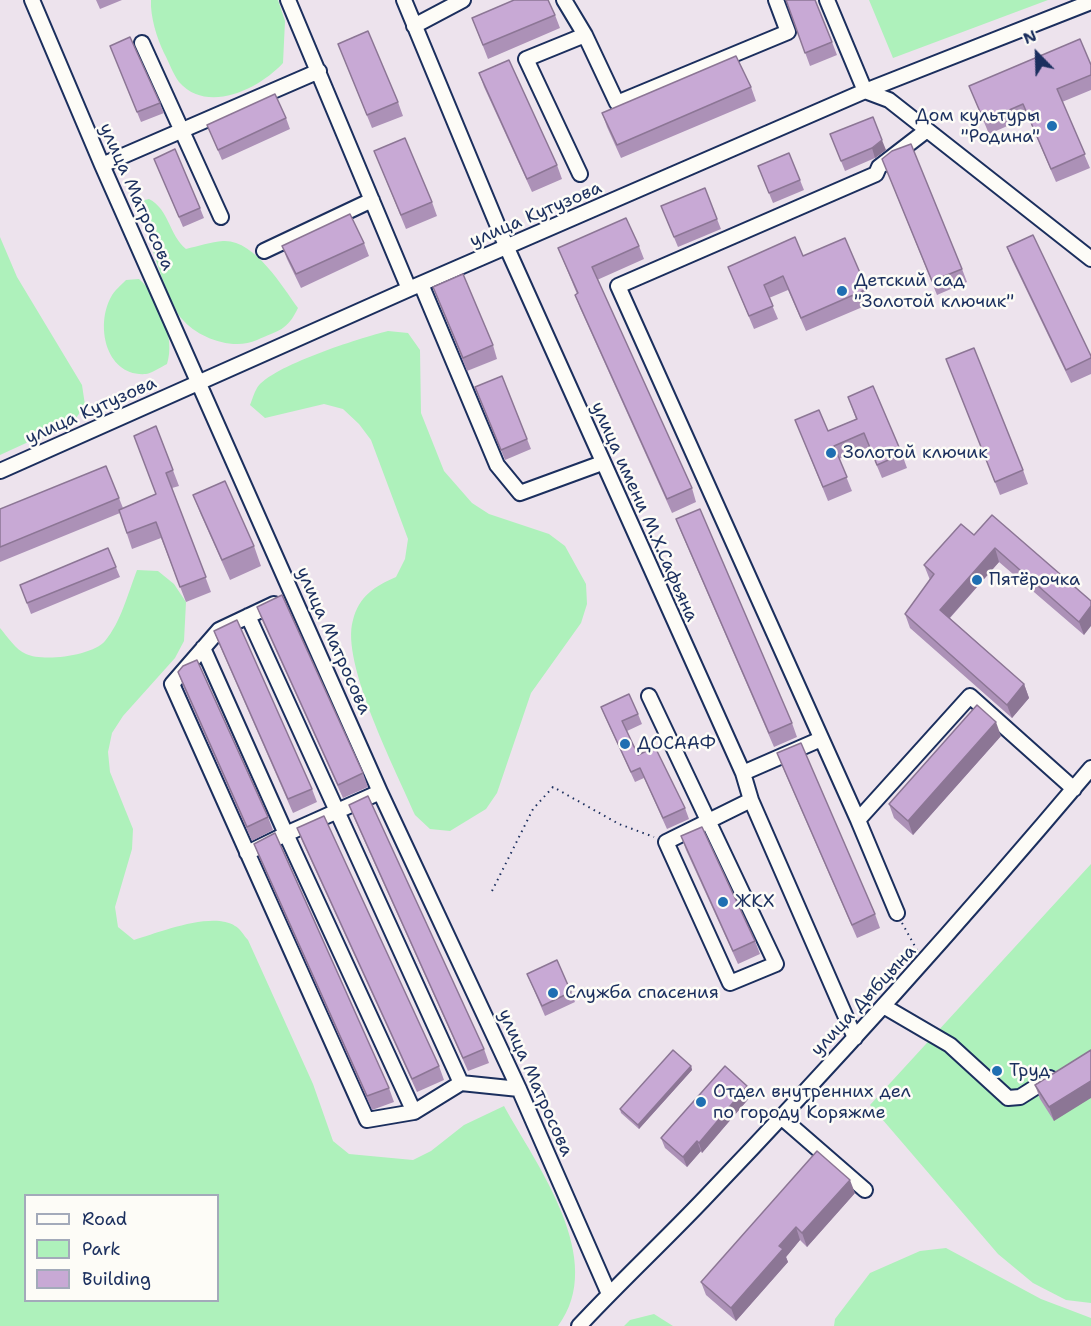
<!DOCTYPE html>
<html>
<head>
<meta charset="utf-8">
<style>
	body { margin:0 }
	#map { position:relative; width:1091px; height:1326px; overflow:hidden; background:#ede3ed; font-family:"Shantell Sans",sans-serif }
	canvas { display:block }
	.legend { position:absolute; left:24px; top:1194px; width:195px; height:108px; box-sizing:border-box; background:#fdfcf7; border:2px solid #a3aaba; margin:0; padding:8px 10px; list-style:none; font-size:18px; color:#1b2f5e }
	.legend li { display:flex; align-items:center; gap:12px; height:30px }
	.legend b { width:30px; border:2px solid #a3aaba }
	.north { position:absolute; left:1007px; top:24px; width:60px; height:60px; -webkit-text-stroke:4px #fdfcf7; paint-order:stroke; rotate:337deg; font-size:16px; font-weight:700; line-height:24px; text-align:center; color:#1b2f5e }
	.north::after { content:''; display:block; margin:auto; width:21px; height:27px; background:#1b2f5e; clip-path:polygon(50% 0,100% 100%,50% 72%,0 100%) }
</style>
</head>
<body>
<div id="map">
<canvas width="1091" height="1326"></canvas>
<ul class="legend">
<li><b style="height:8px;background:#fdfcf7"></b>Road</li>
<li><b style="height:16px;background:#aef1bb"></b>Park</li>
<li><b style="height:16px;background:#c8a9d5"></b>Building</li>
</ul>
<div class="north">N</div>
</div>
<script>
const g = document.querySelector('canvas').getContext('2d');
g.lineJoin = 'round';
function paint(path, color) { g.fillStyle = color; g.fill(path, 'evenodd'); }
function trace(path, color, width, dash) { g.strokeStyle = color; g.lineWidth = width; g.lineCap = dash ? 'butt' : 'round'; g.setLineDash(dash || []); g.stroke(path); }
function drawText(font, color, halo, rows, align = 'center') {
  g.font = font + ' "Shantell Sans",sans-serif'; g.lineWidth = 5; g.setLineDash([]); g.textBaseline = 'middle'; g.strokeStyle = halo; g.fillStyle = color; for (const [text, x, y, turn = 0] of rows) {
    g.save(); g.translate(x, y); g.rotate((+turn || 0) * Math.PI / 180); g.textAlign = isNaN(turn) ? turn : align; if (halo) g.strokeText(text, 0, 0); g.fillText(text, 0, 0); g.restore();
  }
}
const green = new Path2D(`
	M151 0H278L285 21 283 63C260 88 208 115 179 82 173 74 169 62 164 53 157 39 150 16 151 0Z
	M869 0H1048L893 58Z
	M149 199C169 209 169 235 186 249 198 246 211 242 223 241 254 239 282 286 298 308 287 331 279 330 257 340 233 351 198 338 182 319 167 302 144 225 140 201Z
	M0 237 17 277 82 385 85 405 74 421 0 455Z
	M139 279C159 296 176 339 167 364 161 367 152 373 146 374 106 377 95 326 111 297 114 291 121 285 126 280Z
	M388 331 408 333 420 350 421 413 444 471 472 503 489 514 549 534 565 546 586 584 587 604 581 623 531 693 497 793 486 809 450 831 430 829 415 815C397 772 340 663 353 620 359 596 375 586 396 577L405 559 408 539 371 440 359 424 343 409 324 404 265 418 250 405C252 400 254 393 257 388 271 366 360 338 388 331Z
	M137 570 158 571 174 584 186 602 184 641 175 658 123 716 112 733 108 752 110 772 133 829 132 849 115 907 118 927 134 940C158 933 212 911 235 926 240 928 244 936 248 940L313 1084 333 1141 349 1154 413 1160 431 1151 464 1125 504 1106C537 1166 608 1260 558 1326H0V628C7 636 16 650 26 654 43 662 92 656 105 641 121 622 128 593 137 570ZM26 1196H218V1300H26Z
	M1091 864V1303L1066 1300 1033 1283 998 1254 870 1105Z
	M946 1248 1041 1299 1091 1318V1326H834L835 1319 870 1273 920 1251Z
	M654 1314 673 1326H624L630 1320Z`);
const path = new Path2D(`
	M492 891 533 809 553 787 619 824 654 837
	M902 923 917 950`);
const minor = new Path2D(`
	M32 0 102 165 293 596 380 792 519 1089 609 1294
	M288 0 409 289
	M404 0 507 248 743 773 751 800 855 1038
	M564 0 585 35 617 103 788 32 776 0
	M827 0 865 91 889 100 1091 259
	M414 26 463 0
	M142 43 221 217
	M927 130 879 167 876 174 618 286 858 820 970 696 1074 789
	M102 165 319 71
	M580 174 526 59 585 35
	M264 251 372 200
	M421 284 497 465 520 493 602 463
	M0 471 409 289 865 91 1091 2
	M274 604 219 630 172 684 367 1120 414 1112 286 834 380 792
	M248 616 461 1083 414 1112
	M203 648 286 834 247 853
	M649 696 776 964 730 983 666 842 751 800
	M743 773 821 739
	M858 820 897 913
	M885 1007 950 1045 1008 1098 1020 1097 1050 1078
	M461 1083 519 1089
	M781 1117 865 1190
	M579 1326C619 1283 662 1243 703 1200 837 1060 966 916 1091 768`);
const wall = new Path2D(`
	M96 0H122L100 9Z
	M786 0 832 42 837 55 810 66Z
	M555 15 560 28 488 59 472 18Z
	M338 44 398 102 403 116 372 128Z
	M110 46 160 103 164 113 141 122Z
	M1091 65V90L1062 102 1090 168 1056 182 1028 117 989 134 969 86Z
	M479 73 557 165 562 179 532 192 484 87Z
	M751 87 756 101 621 158 607 127 602 113Z
	M286 118 290 129 222 160 207 125Z
	M830 134 886 150 875 158 845 171Z
	M374 151 432 202 437 216 406 229Z
	M154 159 200 208 204 218 183 227Z
	M882 159 962 269 967 282 937 295Z
	M758 166 800 180 804 190 773 203Z
	M665 216 717 219 721 229 678 247Z
	M364 243 369 256 301 288 287 259 282 246Z
	M639 246 644 259 597 280 692 488 696 502 672 513 580 308 575 295 577 294 558 248Z
	M1007 247 1091 356V374L1071 383 1012 260Z
	M803 256 867 289 872 303 806 331 788 290 769 298 778 319 754 329 728 267Z
	M433 287 493 345 497 359 467 371Z
	M946 359 1023 470 1028 484 1000 495Z
	M502 376 531 449 505 460 479 397Z
	M848 397 902 454 907 468 882 478 869 447 839 459 852 491 828 501 795 420 828 431 856 419Z
	M156 426 179 486 172 488 211 592 186 602 161 538 132 549 120 513 0 562V509L119 498 123 508 156 494Z
	M193 495 254 546 261 566 230 580 201 515Z
	M676 519 792 723 797 737 774 747 681 532Z
	M974 535 1091 601 1084 635 999 562 950 618 1024 684 1029 698 1012 718 910 628 905 614 930 580 924 565Z
	M108 548 120 577 31 614 20 585Z
	M257 607 363 773 368 787 343 798 262 620Z
	M214 631 312 789 317 802 293 813 219 644Z
	M178 672 268 817 273 830 252 841 183 686Z
	M601 707 638 714 642 724 627 731 638 755 685 808 689 819 667 829 644 778 635 782 605 717Z
	M1001 736 913 835 894 818 889 804Z
	M777 753 875 914 880 928 857 938 782 766Z
	M349 805 484 1049 489 1063 468 1071 354 818Z
	M297 828 439 1066 444 1080 417 1092 302 841Z
	M681 836 755 941 760 954 738 964 686 850Z
	M254 844 389 1088 394 1102 372 1110 259 857Z
	M527 974 571 992 575 1002 545 1016Z
	M1091 1050 1054 1121 1040 1099 1035 1085Z
	M691 1066 692 1070 639 1129 621 1113 620 1109Z
	M751 1096 702 1153 701 1151 687 1167 665 1148 661 1138Z
	M855 1193 807 1247 800 1240 786 1257 788 1262 736 1321 706 1295 701 1282Z`);
const shadedWall = new Path2D(`
	M882 140 886 150 875 158 872 148Z
	M995 548 999 562 945 623 940 610Z
	M1091 606V626L1084 635 1079 622Z
	M1024 684 1029 698 1012 718 1007 705Z
	M996 722 1001 736 913 835 908 821Z
	M691 1066 692 1070 639 1129 638 1125Z
	M1091 1081V1098L1054 1121 1049 1107Z
	M747 1086 751 1096 702 1153 699 1143Z
	M697 1141 701 1151 687 1167 683 1157Z
	M850 1180 855 1193 807 1247 802 1233Z
	M796 1227 800 1240 786 1257 788 1262 736 1321 731 1308 779 1246Z`);
const building = new Path2D(`
	M514 0H548L555 15 483 45 472 18Z
	M786 0H815L832 42 805 53Z
	M368 31 398 102 367 115 338 44Z
	M130 37 160 103 137 112 110 46Z
	M1080 39 1091 65V75L1057 89 1085 154 1051 169 1023 104 984 121 969 86Z
	M736 56 751 87 617 145 602 113Z
	M509 60 557 165 527 179 479 73Z
	M275 94 286 118 218 150 207 125Z
	M873 117 882 140 872 148 841 161 830 134Z
	M405 138 432 202 401 215 374 151Z
	M911 144 962 269 932 281 882 159 892 151Z
	M175 149 200 208 179 217 154 159Z
	M789 153 800 180 769 193 758 166Z
	M705 188 717 219 674 237 661 206Z
	M350 214 364 243 296 274 282 246Z
	M626 218 639 246 592 267 692 488 667 499 575 295 578 293 558 248Z
	M1033 235 1091 356V358L1066 370 1007 247Z
	M795 237 803 256 845 238 867 289 801 318 783 276 764 285 773 306 749 316 728 267Z
	M463 274 493 345 463 358 433 287Z
	M974 348 1023 470 995 482 946 359Z
	M502 376 527 439 501 450 475 387Z
	M873 386 902 454 877 465 864 433 834 446 847 477 823 487 795 420 819 410 828 431 857 419 848 397Z
	M156 426 173 470 166 473 206 577 180 587 156 522 127 533 119 510 156 494 134 436Z
	M106 466 119 498 0 547V509Z
	M225 481 254 546 222 560 193 495Z
	M700 509 792 723 769 733 676 519Z
	M992 515 1091 601V606L1079 622 995 548 940 610 1024 684 1007 705 905 614 934 574 924 565 961 524 974 535Z
	M108 548 116 567 27 603 20 585Z
	M282 595 363 773 338 785 257 607Z
	M237 620 312 789 288 799 214 631Z
	M197 660 268 817 247 827 178 672 183 666Z
	M629 694 638 714 622 721 638 755 655 747 685 808 663 818 640 768 631 772 601 707Z
	M977 705 996 722 908 821 889 804Z
	M801 743 875 914 852 925 777 753Z
	M368 796 484 1049 463 1058 349 805Z
	M324 816 439 1066 412 1079 297 828Z
	M702 827 755 941 733 951 681 836Z
	M275 833 389 1088 367 1096 254 844Z
	M557 960 571 992 542 1006 527 974Z
	M673 1050 691 1066 638 1125 620 1109Z
	M1091 1050V1081L1049 1107 1035 1085Z
	M725 1066 747 1086 699 1143 697 1141 683 1157 661 1138Z
	M817 1151 850 1180 802 1233 796 1227 779 1246 783 1249 731 1308 701 1282Z`);
const markers = [
	[1052,126,6,"#1f6fb2"],
	[842,291,6,"#1f6fb2"],
	[831,453,6,"#1f6fb2"],
	[977,580,6,"#1f6fb2"],
	[625,744,6,"#1f6fb2"],
	[723,902,6,"#1f6fb2"],
	[553,993,6,"#1f6fb2"],
	[997,1071,6,"#1f6fb2"],
	[701,1102,6,"#1f6fb2"]
];
const poiNames = [
	["Дом культуры",1040,116,"right"],
	["\"Родина\"",1040,137,"right"],
	["Детский сад",854,281],
	["\"Золотой ключик\"",854,302],
	["Золотой ключик",843,453],
	["Пятёрочка",989,580],
	["ДОСААФ",637,744],
	["ЖКХ",735,902],
	["Служба спасения",565,993],
	["Труд",1009,1071],
	["Отдел внутренних дел",713,1092],
	["по городу Коряжме",713,1113]
];
const streetNames = [
	["улица Матросова",136,197,66],
	["улица Кутузова",536,215,-23],
	["улица Кутузова",91,411,-24],
	["улица имени М.Х.Сафьяна",644,512,66],
	["улица Матросова",333,641,66],
	["улица Дыбцына",864,1001,-47],
	["улица Матросова",535,1083,66]
];
paint(green, '#aef1bb');
trace(minor, '#1b2f5e', 18);
trace(path, '#1b2f5e', 2, [1.5, 4.5]);
trace(minor, '#fdfcf7', 14);
paint(wall, '#ac91b7');
paint(shadedWall, '#8c7695');
paint(building, '#c8a9d5');
trace(building, '#8c7695', 1.5);
for (const [x, y, r, color] of markers) { const dot = new Path2D(); dot.arc(x, y, r, 0, 2 * Math.PI); g.fillStyle = color; g.fill(dot); trace(dot, '#fdfcf7', 2); }
drawText('18px', '#1b2f5e', '#fdfcf7', poiNames, 'left');
drawText('18px', '#1b2f5e', '#fdfcf7', streetNames);
</script>
</body>
</html>
